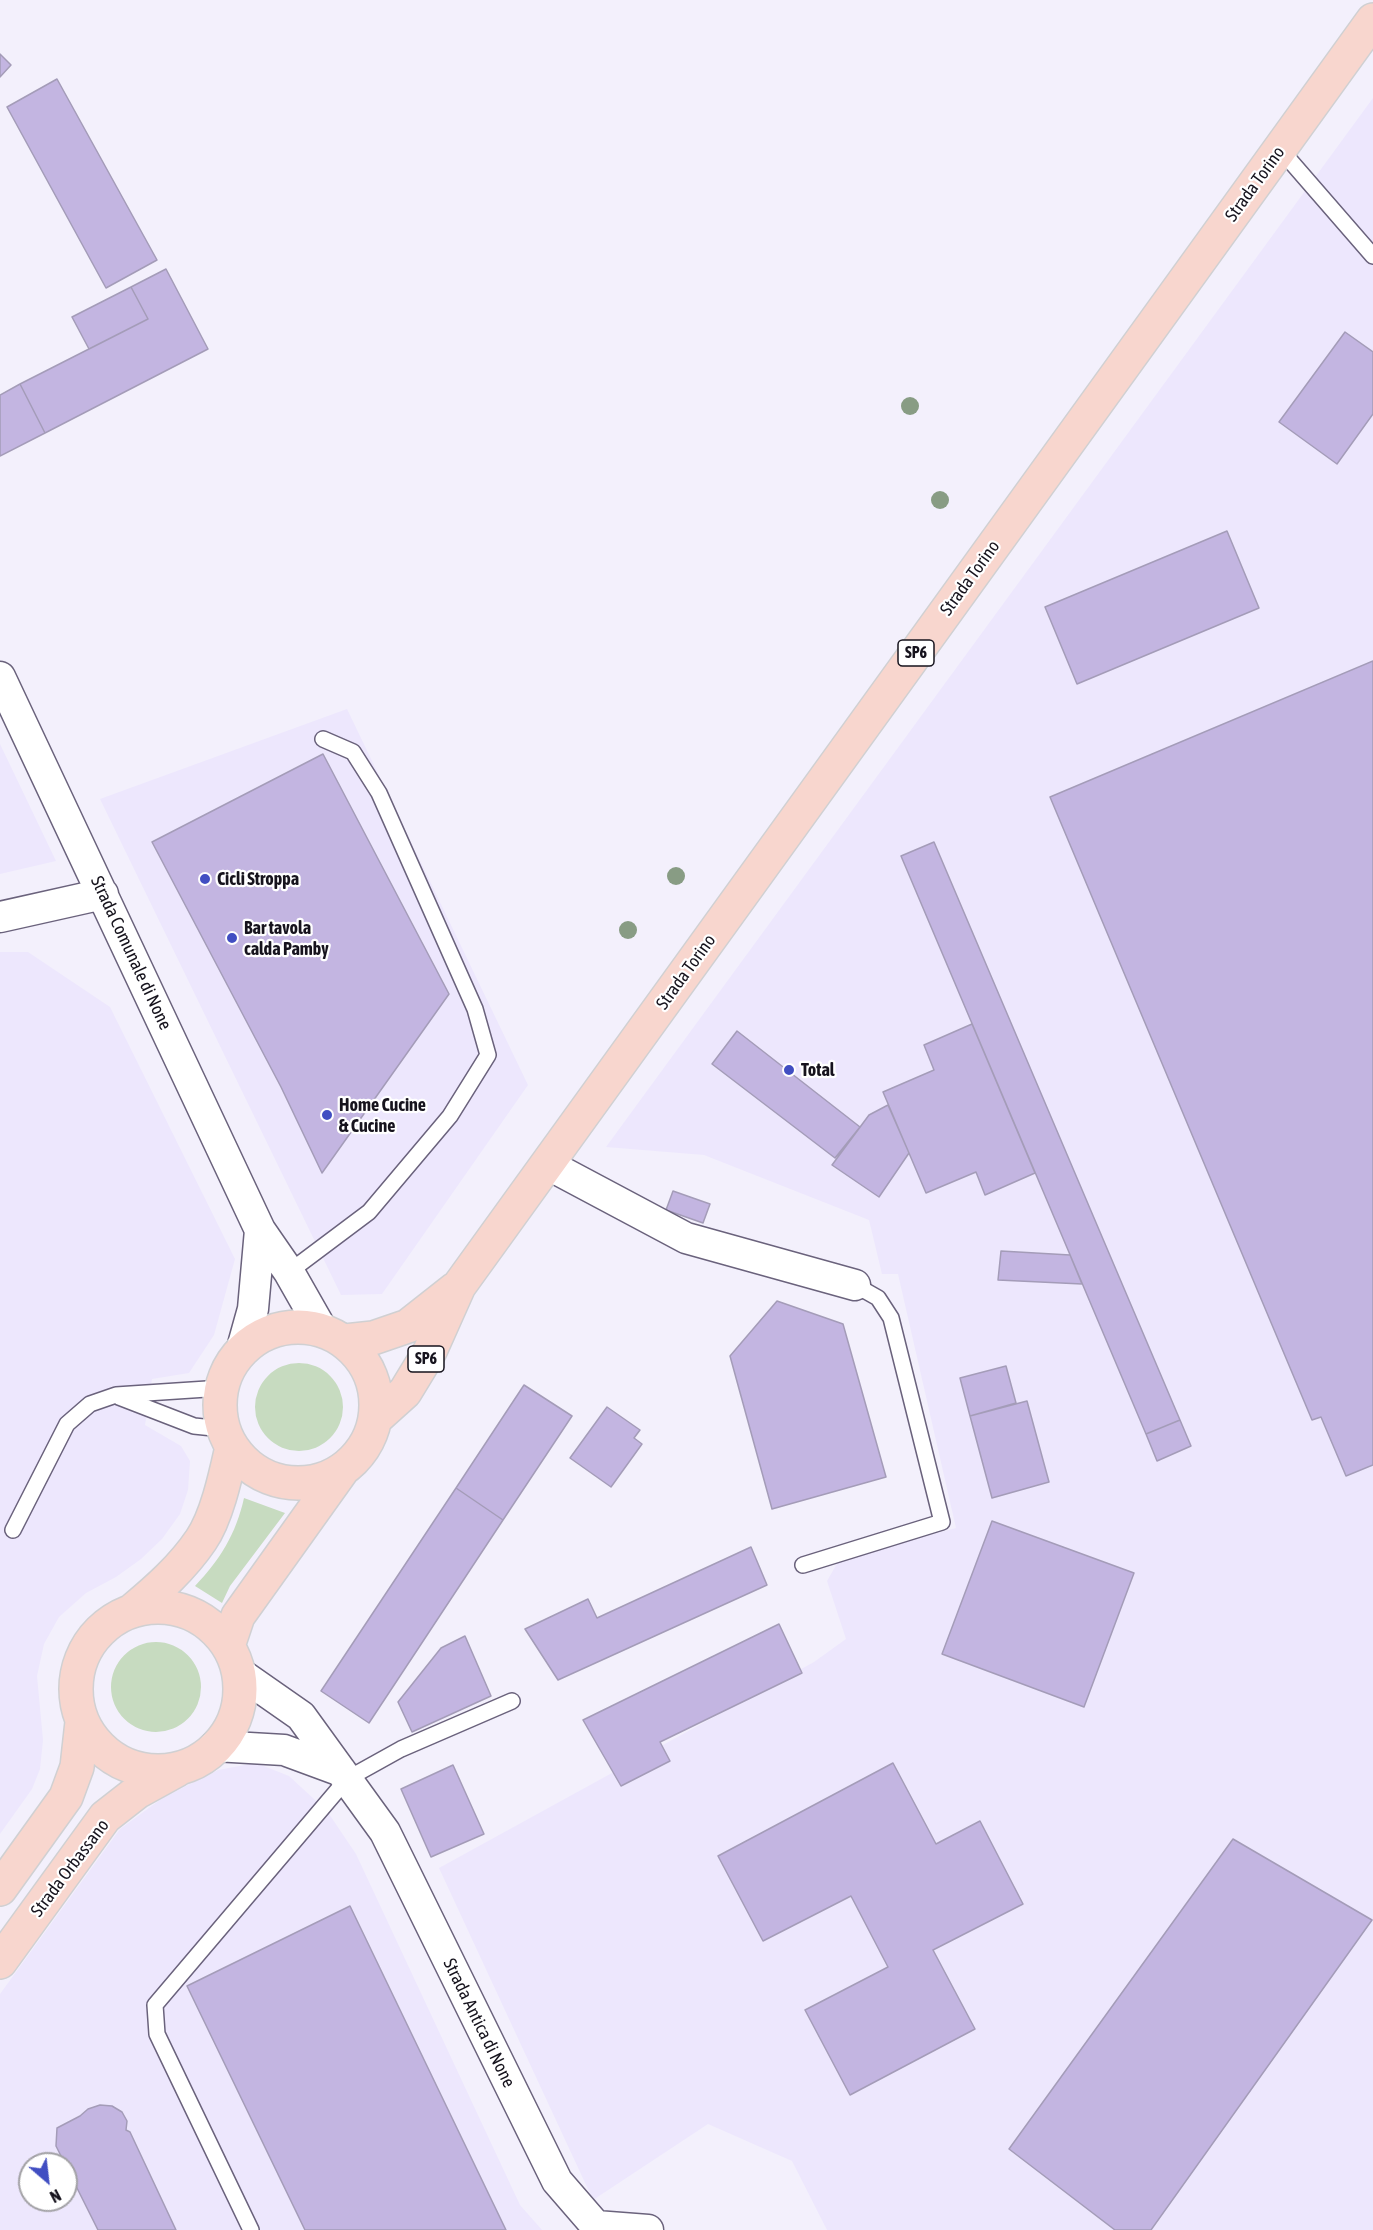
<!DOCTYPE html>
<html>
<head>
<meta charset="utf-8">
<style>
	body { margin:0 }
	#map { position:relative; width:1373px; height:2230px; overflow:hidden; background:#f3f0fc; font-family:"Asap Condensed",sans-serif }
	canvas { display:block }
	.north { position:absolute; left:18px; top:2152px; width:60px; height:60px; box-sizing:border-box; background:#fff; border:2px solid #a2a1a5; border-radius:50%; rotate:152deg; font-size:16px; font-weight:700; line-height:24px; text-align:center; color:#16131d }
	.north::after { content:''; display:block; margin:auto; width:21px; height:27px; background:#414ec2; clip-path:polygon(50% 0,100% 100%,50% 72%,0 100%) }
</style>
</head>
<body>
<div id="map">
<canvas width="1373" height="2230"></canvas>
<div class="north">N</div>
</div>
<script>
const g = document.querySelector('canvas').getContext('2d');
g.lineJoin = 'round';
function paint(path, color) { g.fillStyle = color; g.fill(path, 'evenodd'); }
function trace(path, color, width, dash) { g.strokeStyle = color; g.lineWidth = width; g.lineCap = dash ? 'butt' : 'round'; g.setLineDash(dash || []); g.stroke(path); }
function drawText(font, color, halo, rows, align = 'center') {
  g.font = font + ' "Asap Condensed",sans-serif'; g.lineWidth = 4.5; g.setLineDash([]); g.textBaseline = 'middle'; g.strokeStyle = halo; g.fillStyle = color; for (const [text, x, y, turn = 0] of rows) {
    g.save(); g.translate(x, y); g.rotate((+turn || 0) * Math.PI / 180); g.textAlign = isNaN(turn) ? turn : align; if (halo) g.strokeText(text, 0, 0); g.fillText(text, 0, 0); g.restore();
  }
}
const built = new Path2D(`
	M1373 98V2230H827L792 2161 708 2124 593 2200 439 1868 814 1662 846 1639 827 1581 839 1560 956 1528 898 1274H882L869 1220 704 1155 606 1147Z
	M347 709 528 1085 382 1294 341 1295 100 799Z
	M0 744 56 861 0 874Z
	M0 952H28L110 1007 235 1259 214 1335 189 1373 152 1379 145 1425 181 1446 190 1461 188 1490 180 1514 162 1539 141 1559 116 1577 86 1593 59 1617 44 1644 37 1676 43 1740 40 1769 32 1789 0 1834Z
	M256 1763 289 1776 327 1811 356 1854 520 2205 542 2230H0V1994L120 1829 164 1797 218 1770ZM30 2164H66V2200H30Z`);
const green = new Path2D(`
	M255 1407a44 44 0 1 1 88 0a44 44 0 1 1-88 0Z
	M244 1498 285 1513 230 1586 222 1603 195 1586C220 1560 236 1534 244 1498Z
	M111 1687a45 45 0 1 1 90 0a45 45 0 1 1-90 0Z`);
const building = new Path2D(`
	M0 54 11 65 0 77Z
	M57 79 157 260 106 288 7 107Z
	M166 269 208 349 45 433 20 384 148 319 131 287Z
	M131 287 148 319 89 349 72 317Z
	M1345 332 1373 352V414L1337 464 1279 422Z
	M20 384 45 433 0 456V395Z
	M1227 531 1259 608 1077 684 1045 607Z
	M1373 661V1465L1346 1476 1321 1417 1312 1420 1050 797Z
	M323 754 449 994 322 1173 281 1087 152 842Z
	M934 842 1180 1420 1146 1434 901 856Z
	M972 1024 1035 1173 985 1195 976 1172 926 1193 883 1092 934 1070 924 1045Z
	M737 1031 860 1127 835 1158 712 1064Z
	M888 1105 909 1153 879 1197 832 1165 869 1115Z
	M673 1191 710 1204 703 1223 666 1210Z
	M1001 1251 1070 1255 1082 1284 998 1280Z
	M777 1301 843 1324 886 1477 772 1509 730 1356Z
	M1006 1366 1016 1403 970 1416 960 1378Z
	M524 1385 572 1416 503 1520 456 1488Z
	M1027 1401 1049 1482 992 1498 970 1416Z
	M607 1407 640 1430 634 1438 642 1444 611 1487 570 1458Z
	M1180 1420 1191 1446 1157 1461 1146 1434Z
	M456 1488 503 1520 369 1723 321 1691Z
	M992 1521 1134 1573 1084 1707 942 1654Z
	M751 1547 767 1585 558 1680 525 1629 588 1599 597 1618Z
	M779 1624 802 1673 660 1742 670 1761 621 1786 583 1720Z
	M465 1636 491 1696 412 1732 398 1702 441 1648Z
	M893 1763 936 1844 980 1821 1023 1904 933 1950 975 2029 850 2095 805 2010 888 1967 851 1896 763 1941 718 1856Z
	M453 1765 484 1834 431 1857 401 1789Z
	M1233 1839 1372 1920 1151 2230H1115L1009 2149Z
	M350 1906 506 2230H305L187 1986Z
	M100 2105 112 2106 122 2112 127 2121 126 2130 130 2132 176 2230H98L56 2146 57 2128 80 2116 88 2109Z`);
const service = new Path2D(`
	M1280 149 1373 256
	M289 1272 369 1212 450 1116 488 1055 475 1009 379 793 353 752 323 739
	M119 1397 194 1426 223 1429
	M13 1530 67 1424 90 1404 116 1395 222 1388
	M803 1565 942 1522 891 1318 878 1298 855 1285
	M251 2230 157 2034 155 2005 347 1779 401 1749 512 1701`);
const minor = new Path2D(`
	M0 677 260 1230 289 1272 322 1330
	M0 917 103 894
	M547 1164 686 1238 855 1285
	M241 1352 253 1309 260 1230
	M238 1672 301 1716 385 1832 557 2181 596 2226 648 2230
	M215 1746 284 1750 341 1771`);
const primary = new Path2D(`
	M220 1405a78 78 0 1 1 156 0a78 78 0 1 1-156 0Z
	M345 1341 373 1338 408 1326 455 1289
	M375 1419 405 1392 430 1351 459 1286 1373 20
	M76 1689a82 82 0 1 1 164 0a82 82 0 1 1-164 0Z
	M133 1610C158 1589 182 1568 201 1540 217 1517 226 1474 232 1447
	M228 1646 238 1616 343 1469
	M0 1889 66 1797 77 1767 82 1722
	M0 1962 105 1817 137 1792 177 1770`);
const trees = [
	[910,406],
	[940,500],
	[676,876],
	[628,930]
];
const markers = [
	[205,879,6,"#414ec2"],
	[232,938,6,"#414ec2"],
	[789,1070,6,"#414ec2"],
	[327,1115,6,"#414ec2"]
];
const shields = [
	[916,653,36],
	[426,1359,36]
];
const shieldNames = [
	["SP6",916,653],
	["SP6",426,1359]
];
const streetNames = [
	["Strada Torino",1255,184,-54],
	["Strada Torino",970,578,-54],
	["Strada Comunale di None",131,953,65],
	["Strada Torino",686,972,-54],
	["Strada Orbassano",70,1868,-53],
	["Strada Antica di None",479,2023,64]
];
const poiNames = [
	["Cicli Stroppa",217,879],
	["Bar tavola",244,928],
	["calda Pamby",244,949],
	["Total",801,1070],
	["Home Cucine",339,1105],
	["& Cucine",339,1126]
];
paint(built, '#ede7fd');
paint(green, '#c7dbc0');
paint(building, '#c3b5e1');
trace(building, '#a49cb8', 1.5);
trace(service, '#6a627c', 18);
trace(minor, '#6a627c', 33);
trace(primary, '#d0d0d2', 36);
trace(service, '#fff', 15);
trace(minor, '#fff', 30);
trace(primary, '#f8d6ce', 33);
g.fillStyle = '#889c84';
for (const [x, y] of trees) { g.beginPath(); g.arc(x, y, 9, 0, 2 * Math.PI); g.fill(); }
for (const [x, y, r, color] of markers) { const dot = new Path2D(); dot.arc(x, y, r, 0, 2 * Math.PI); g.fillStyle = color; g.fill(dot); trace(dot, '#fff', 2); }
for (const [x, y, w] of shields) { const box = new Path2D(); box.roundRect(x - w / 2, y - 13, w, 26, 4.5); g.fillStyle = '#fff'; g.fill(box); trace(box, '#16131d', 1.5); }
drawText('bold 16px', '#16131d', null, shieldNames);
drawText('18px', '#16131d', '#fff', streetNames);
drawText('bold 18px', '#16131d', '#fff', poiNames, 'left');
</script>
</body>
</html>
